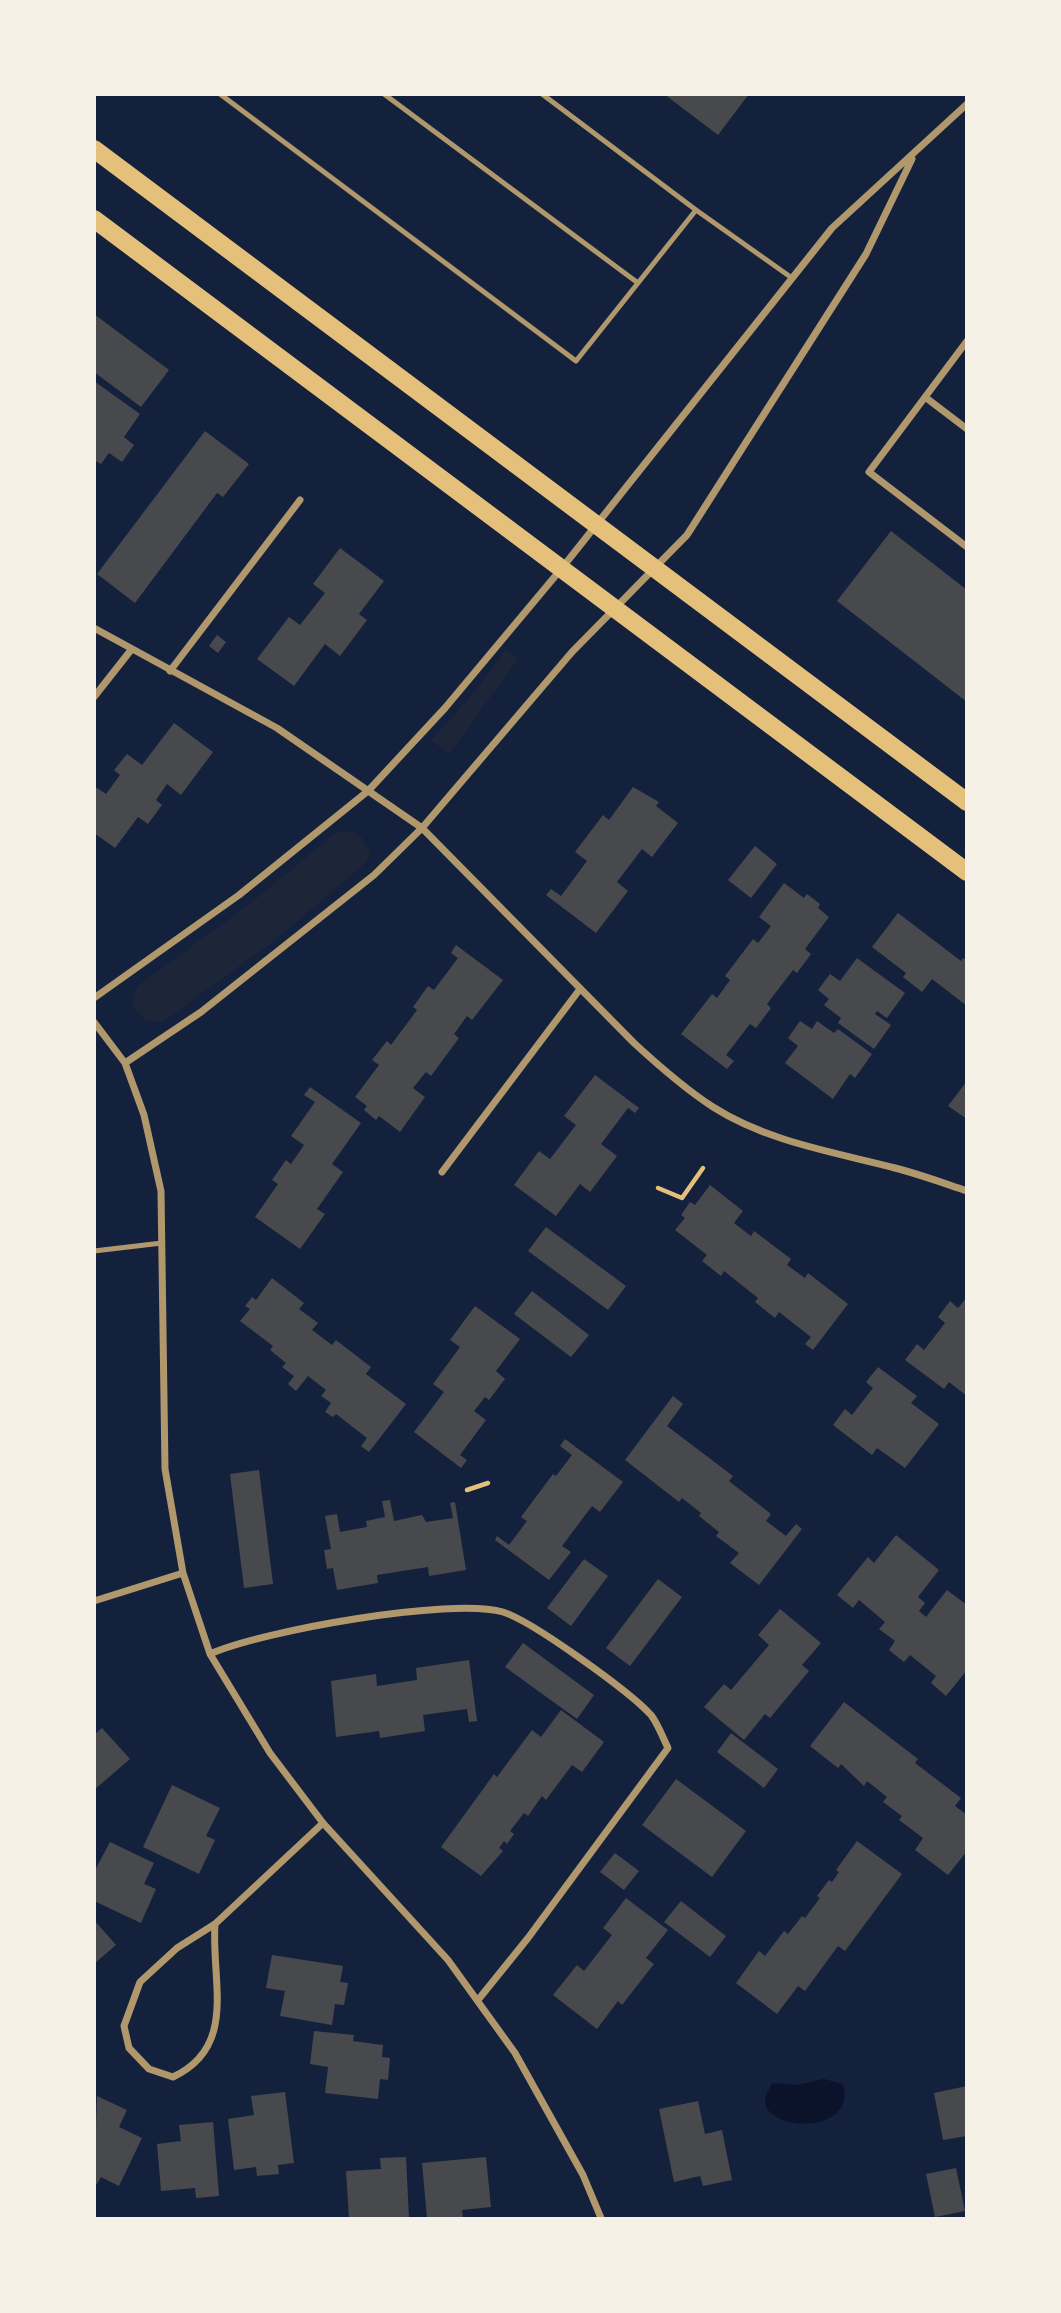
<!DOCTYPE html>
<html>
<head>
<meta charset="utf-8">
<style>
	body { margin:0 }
	#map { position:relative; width:1061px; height:2313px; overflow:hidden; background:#14213d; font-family:"Noto Serif",serif }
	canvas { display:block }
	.frame { position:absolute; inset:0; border:96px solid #f6f1e7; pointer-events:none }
</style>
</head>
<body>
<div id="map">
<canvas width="1061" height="2313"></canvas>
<div class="frame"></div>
</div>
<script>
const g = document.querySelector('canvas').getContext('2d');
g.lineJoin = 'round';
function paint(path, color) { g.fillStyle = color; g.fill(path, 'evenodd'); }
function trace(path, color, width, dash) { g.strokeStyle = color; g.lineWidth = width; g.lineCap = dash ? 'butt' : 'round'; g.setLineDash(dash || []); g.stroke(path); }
const green = new Path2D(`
	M506 650 518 659 449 754 431 740 472 695Z
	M351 831 361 837 370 852 365 863 274 941 162 1022 147 1021 134 1008V994L140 984 247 906 337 832Z`);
const water = new Path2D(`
	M824 2079 843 2084C856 2126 789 2136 766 2108L765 2097 772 2083 796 2085Z`);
const building = new Path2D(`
	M664 94H749L718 135Z
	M94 314 169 370 141 407 94 372Z
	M94 381 140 414 124 437 134 445 122 462 109 453 101 464 94 460Z
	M205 431 249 464 223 497 217 493 135 603 97 574Z
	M891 531 967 590V702L837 601Z
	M340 548 384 581 359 614 367 620 340 656 325 644 294 686 257 659 289 617 300 625 325 593 313 584Z
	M217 635 226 642 218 653 209 646Z
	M174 723 213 752 181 795 167 784 156 800 162 805 148 824 138 817 115 848 94 833V786L106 794 120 775 114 770 127 754 142 765Z
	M633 787 659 802 656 806 678 823 652 857 642 849 617 882 628 891 596 933 546 895 551 889 561 896 587 861 575 852 603 815 609 820Z
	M755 846 777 864 751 898 728 880Z
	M784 883 804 898 807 894 820 904 818 908 829 917 805 949 811 954 797 973 793 970 767 1004 771 1008 756 1028 750 1024 726 1055 734 1061 727 1069 681 1034 712 994 717 998 730 980 725 976 753 939 758 943 771 926 759 917Z
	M898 913 961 961 963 958 967 961V1006L932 979 922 992 903 977 906 973 872 947Z
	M456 945 503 980 472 1020 467 1016 454 1034 459 1038 431 1076 426 1072 413 1088 425 1097 400 1132 379 1116 376 1120 364 1110 367 1106 355 1097 379 1065 372 1060 387 1041 391 1045 417 1010 413 1007 428 986 434 990 458 958 451 953Z
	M857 958 905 993 887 1018 877 1011 875 1014 891 1025 874 1049 838 1023 841 1018 824 1005 829 999 818 990 830 974 840 981Z
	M800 1021 812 1029 817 1021 834 1033 838 1029 872 1054 855 1078 850 1074 833 1099 785 1063 798 1046 788 1038Z
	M595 1075 639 1108 635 1113 628 1108 601 1144 617 1156 590 1192 580 1184 556 1216 514 1185 539 1151 550 1159 576 1125 564 1116Z
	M967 1081V1119L948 1106Z
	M310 1087 361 1123 332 1164 343 1172 317 1209 325 1214 300 1249 255 1217 278 1184 272 1180 286 1160 291 1164 304 1145 291 1136 315 1102 304 1095Z
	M710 1185 743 1211 734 1223 751 1236 754 1231 791 1259 787 1265 805 1278 808 1273 848 1304 813 1350 805 1344 811 1337 779 1312 775 1318 755 1302 758 1298 724 1271 721 1276 702 1261 707 1255 675 1230 685 1218 681 1215 690 1202 695 1205Z
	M546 1227 626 1286 608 1310 528 1251Z
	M272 1278 304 1303 299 1309 318 1323 312 1330 332 1345 336 1340 371 1367 366 1374 406 1404 369 1452 361 1446 367 1438 336 1414 333 1417 325 1412 331 1403 321 1396 326 1390 308 1376 296 1391 288 1384 294 1376 282 1367 286 1363 270 1350 273 1346 240 1321 250 1309 245 1306 252 1297 256 1300Z
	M532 1291 589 1335 571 1357 514 1314Z
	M967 1297V1396L949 1382 944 1389 905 1360 917 1344 924 1350 945 1323 938 1317 950 1301 958 1308Z
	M475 1306 520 1339 496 1371 505 1379 489 1400 485 1397 474 1411 486 1420 460 1455 467 1460 461 1468 414 1432 444 1392 433 1384 460 1347 450 1340Z
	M878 1367 917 1396 911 1403 939 1424 905 1468 877 1448 872 1455 833 1425 845 1409 852 1415 873 1388 866 1382Z
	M673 1396 683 1404 667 1426 733 1476 729 1481 771 1514 766 1521 786 1536 796 1524 802 1529 759 1585 730 1563 739 1553 716 1536 719 1532 699 1516 701 1513 682 1498 679 1502 625 1460Z
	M565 1439 623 1482 600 1512 592 1506 562 1546 571 1552 549 1580 495 1540 497 1536 509 1545 527 1521 521 1517 553 1474 556 1476 572 1455 560 1446Z
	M259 1470 273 1584 244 1588 230 1474Z
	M390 1500 394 1521 422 1515 426 1522 453 1518 450 1503 455 1502 466 1570 429 1576 428 1567 377 1575 378 1583 337 1590 333 1568 327 1569 324 1550 331 1549 325 1516 337 1514 340 1532 367 1527 366 1521 385 1517 382 1501Z
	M896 1535 939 1570 918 1597 925 1603 919 1611 926 1617 947 1590 967 1605V1670L946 1696 931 1683 936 1676 910 1655 904 1662 889 1650 895 1641 879 1629 885 1622 859 1600 853 1608 837 1595 868 1557 874 1563Z
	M584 1559 608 1576 571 1626 547 1608Z
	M658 1579 682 1597 630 1666 606 1648Z
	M780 1609 821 1643 802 1665 809 1671 770 1718 765 1714 744 1740 704 1707 724 1684 731 1690 769 1645 758 1635Z
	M523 1643 594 1695 577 1719 505 1667Z
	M469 1660 477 1721 469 1722 467 1709 423 1715 425 1731 380 1738 379 1731 336 1737 331 1681 376 1674 377 1686 417 1680 416 1668Z
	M844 1702 918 1759 915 1763 961 1798 955 1806 967 1815V1851L948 1875 915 1850 923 1838 899 1820 902 1816 883 1802 887 1797 867 1781 864 1786 841 1764 838 1768 810 1746Z
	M561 1710 604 1742 582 1772 572 1765 546 1800 542 1796 528 1816 524 1813 510 1831 514 1834 507 1844 504 1841 499 1848 503 1851 481 1876 441 1847 494 1774 497 1777 532 1730 541 1737Z
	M102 1728 130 1759 94 1790V1735Z
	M731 1733 778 1769 764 1788 717 1752Z
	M676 1779 746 1831 712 1877 642 1825Z
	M172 1785 220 1808 206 1836 215 1840 199 1874 143 1847Z
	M857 1841 902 1874 845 1951 838 1946 805 1991 798 1986 777 2014 736 1983 759 1951 765 1956 784 1931 788 1934 802 1916 805 1918 820 1898 817 1896 829 1880 832 1882 839 1872 836 1870Z
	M110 1842 154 1863 144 1884 156 1889 141 1923 94 1901V1872Z
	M615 1853 639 1871 624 1890 600 1872Z
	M626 1898 668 1930 646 1958 654 1964 622 2005 618 2001 597 2029 553 1995 577 1965 584 1971 612 1935 603 1928Z
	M681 1901 726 1936 710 1957 664 1922Z
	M94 1920 116 1945 94 1964Z
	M272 1955 343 1966 340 1982 348 1983 344 2005 335 2004 332 2025 280 2016 285 1991 266 1988Z
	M314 2031 354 2035 353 2041 383 2045 382 2057 390 2058 388 2080 380 2079 378 2099 325 2093 328 2067 310 2064Z
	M967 2086V2136L943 2140 934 2093Z
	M285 2092 294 2163 278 2165 279 2174 257 2176 256 2167 234 2170 228 2119 254 2115 251 2096Z
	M97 2096 127 2110 119 2127 142 2138 119 2186 101 2177 97 2184 94 2183Z
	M698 2101 705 2134 722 2130 732 2180 703 2186 700 2176 674 2182 659 2109Z
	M213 2122 219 2196 196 2198 195 2188 161 2191 157 2144 181 2141 179 2125Z
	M406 2157 409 2218H349L346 2171 381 2169 380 2158Z
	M486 2157 491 2207 462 2210 463 2218H427L422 2163Z
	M956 2168 965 2211 935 2217 926 2174Z`);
const path = new Path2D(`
	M658 1188 682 1198 703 1168
	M467 1490 488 1483`);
const service = new Path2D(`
	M220 94 576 361 696 210 792 278
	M384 94 638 283
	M542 94 696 210
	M94 1251 162 1243`);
const minor = new Path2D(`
	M967 341 869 472 967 547
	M925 397 967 429
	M94 628 277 728 422 828 634 1043C659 1066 685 1089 713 1107 768 1142 834 1152 895 1168 919 1174 943 1183 967 1191
	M170 671 300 500
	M94 697 131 650
	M94 998 239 895 368 791 445 708 562 568 832 228 967 104
	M94 1022 125 1063 144 1115 161 1191 165 1469 183 1573 210 1654 270 1753 323 1823 448 1960 515 2053 583 2175 601 2218
	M125 1063 201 1012 374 875 422 828 572 652 687 535 866 254 912 159
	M442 1172 580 989
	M94 1601 183 1573
	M210 1654C261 1631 451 1597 503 1612 532 1621 629 1691 651 1715 658 1724 663 1738 668 1748L528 1938 478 2000
	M215 1924C211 1982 238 2046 173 2077L149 2069 129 2048 124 2026 140 1982 177 1948 215 1924 323 1823`);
const primary = new Path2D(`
	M94 149 967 802
	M94 219 967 872`);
paint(green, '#1d2539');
paint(water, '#0b132b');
paint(building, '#48494c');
trace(path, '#e5c07b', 4.5);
trace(service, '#b1986c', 5);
trace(minor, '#b1986c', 7);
trace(primary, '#e5c07b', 18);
</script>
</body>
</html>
